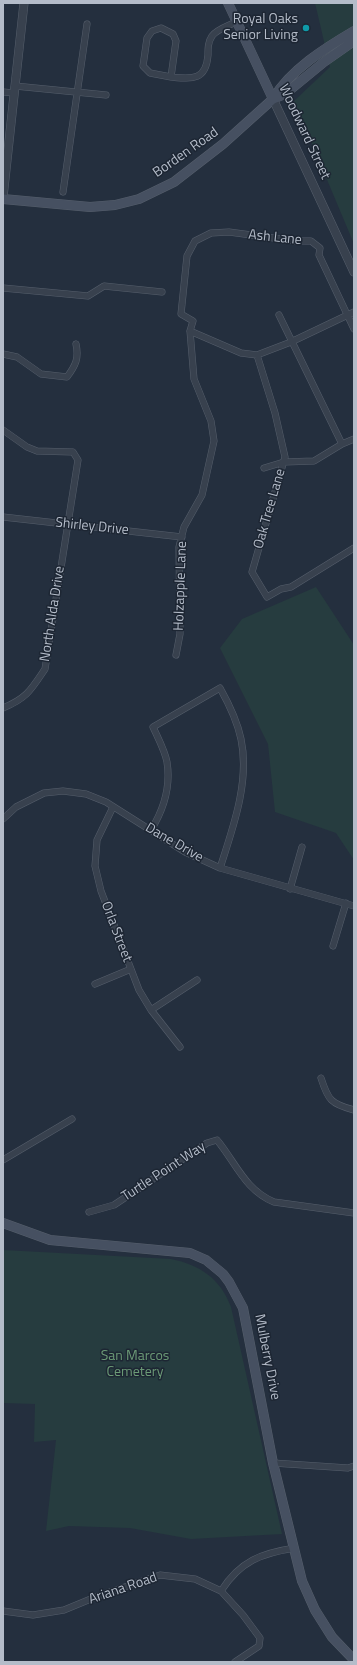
<!DOCTYPE html>
<html>
<head>
<meta charset="utf-8">
<style>
	body { margin:0 }
	#map { position:relative; width:357px; height:1665px; overflow:hidden; background:#242f3e; font-family:"Titillium Web",sans-serif }
	canvas { display:block }
	.frame { position:absolute; inset:0; border:4px solid #b4bcc9; pointer-events:none }
</style>
</head>
<body>
<div id="map">
<canvas width="357" height="1665"></canvas>
<div class="frame"></div>
</div>
<script>
const g = document.querySelector('canvas').getContext('2d');
g.lineJoin = 'round';
function paint(path, color) { g.fillStyle = color; g.fill(path, 'evenodd'); }
function trace(path, color, width, dash) { g.strokeStyle = color; g.lineWidth = width; g.lineCap = dash ? 'butt' : 'round'; g.setLineDash(dash || []); g.stroke(path); }
function drawText(font, color, halo, rows, align = 'center') {
  g.font = font + ' "Titillium Web",sans-serif'; g.lineWidth = 3; g.setLineDash([]); g.textBaseline = 'middle'; g.strokeStyle = halo; g.fillStyle = color; for (const [text, x, y, turn = 0] of rows) {
    g.save(); g.translate(x, y); g.rotate((+turn || 0) * Math.PI / 180); g.textAlign = isNaN(turn) ? turn : align; if (halo) g.strokeText(text, 0, 0); g.fillText(text, 0, 0); g.restore();
  }
}
const green = new Path2D(`
	M315 3H354V244L294 101 330 67Z
	M316 587 354 645V860L336 833 275 812 268 744 220 648 242 619Z
	M3 1250 171 1259C200 1265 220 1278 231 1307L282 1534 191 1539 130 1528 69 1526 46 1531 56 1440 34 1442 35 1404 3 1403Z`);
const minor = new Path2D(`
	M161 28 173 34 176 41 171 77 150 73 143 66 147 38 152 31Z
	M171 77C192 79 206 81 208 55 208 48 208 42 212 36 217 29 228 26 236 22
	M15 86 106 95
	M3 92 14 93
	M63 192 87 24
	M3 288 88 296 104 286 162 292
	M279 315 342 444
	M190 331 241 353 257 355 291 342 354 312
	M3 354 17 357 41 374 67 377C76 365 79 358 76 344
	M257 355 275 413 285 457 252 572 267 597 281 589 291 587 354 548
	M3 430 27 447 37 451 73 452 78 460 45 669C31 690 27 698 3 708
	M264 468 284 462 314 461 342 444 354 439
	M3 517 182 537
	M176 655 180 634 179 547 184 527 202 495 214 441 211 421 194 379 190 331 193 321 181 314 187 256 195 241 211 233 229 232 296 241H311L320 248 319 255 354 329
	M113 807 97 840 95 866 101 891 139 990 151 1010 180 1047
	M3 819 16 807 44 793 63 791 86 794 106 802 185 852 220 868 354 906
	M151 830C164 809 171 787 167 762 165 751 158 738 153 727L220 688C229 704 237 720 241 739 250 781 233 828 220 868
	M290 889 302 847
	M333 946 346 903
	M95 984 131 969
	M151 1010 197 980
	M321 1078C328 1100 331 1104 354 1110
	M3 1160 72 1119
	M89 1212 114 1205 207 1143 217 1140C236 1163 245 1190 274 1202L354 1213
	M273 1463 348 1468 354 1466
	M221 1591C240 1561 262 1553 295 1548
	M3 1611 33 1615 64 1610 98 1596 160 1575 195 1579 221 1591 243 1615 260 1638 259 1646 235 1662`);
const tertiary = new Path2D(`
	M273 99 354 272
	M3 197 24 3`);
const secondary = new Path2D(`
	M228 3 273 99
	M273 99C290 70 325 48 354 31
	M3 199 90 207 115 205 139 199 174 182 223 144 273 99 285 94 324 62 354 41
	M3 1223 50 1240 190 1253 206 1260 223 1274 229 1282 243 1308 273 1463 302 1581 315 1610 332 1637 354 1660`);
const markers = [
	[306,28,4,"#0f9aa8"]
];
const poiNames = [
	["Royal Oaks",298,20],
	["Senior Living",298,36]
];
const streetNames = [
	["Woodward Street",304,132,65],
	["Borden Road",186,153,-35],
	["Ash Lane",275,238,6],
	["Oak Tree Lane",270,509,-74],
	["Shirley Drive",92,527,6],
	["Holzapple Lane",181,586,-88],
	["North Alda Drive",53,614,-81],
	["Dane Drive",174,843,30],
	["Orla Street",116,932,69],
	["Turtle Point Way",164,1172,-33],
	["Mulberry Drive",267,1357,79],
	["Ariana Road",123,1589,-19]
];
const parkNames = [
	["San Marcos",135,1357],
	["Cemetery",135,1373]
];
paint(green, '#263c3f');
trace(minor, '#565f6c', 7);
trace(tertiary, '#565f6c', 9);
trace(secondary, '#565f6c', 10);
trace(minor, '#38414e', 6);
trace(tertiary, '#38414e', 8);
trace(secondary, '#465061', 9);
for (const [x, y, r, color] of markers) { const dot = new Path2D(); dot.arc(x, y, r, 0, 2 * Math.PI); g.fillStyle = color; g.fill(dot); trace(dot, '#1d2633', 1.5); }
drawText('14px', '#b4bcc9', '#1d2633', poiNames, 'right');
drawText('14px', '#b4bcc9', '#1d2633', streetNames);
drawText('14px', '#6b9a76', '#1d2633', parkNames);
</script>
</body>
</html>
